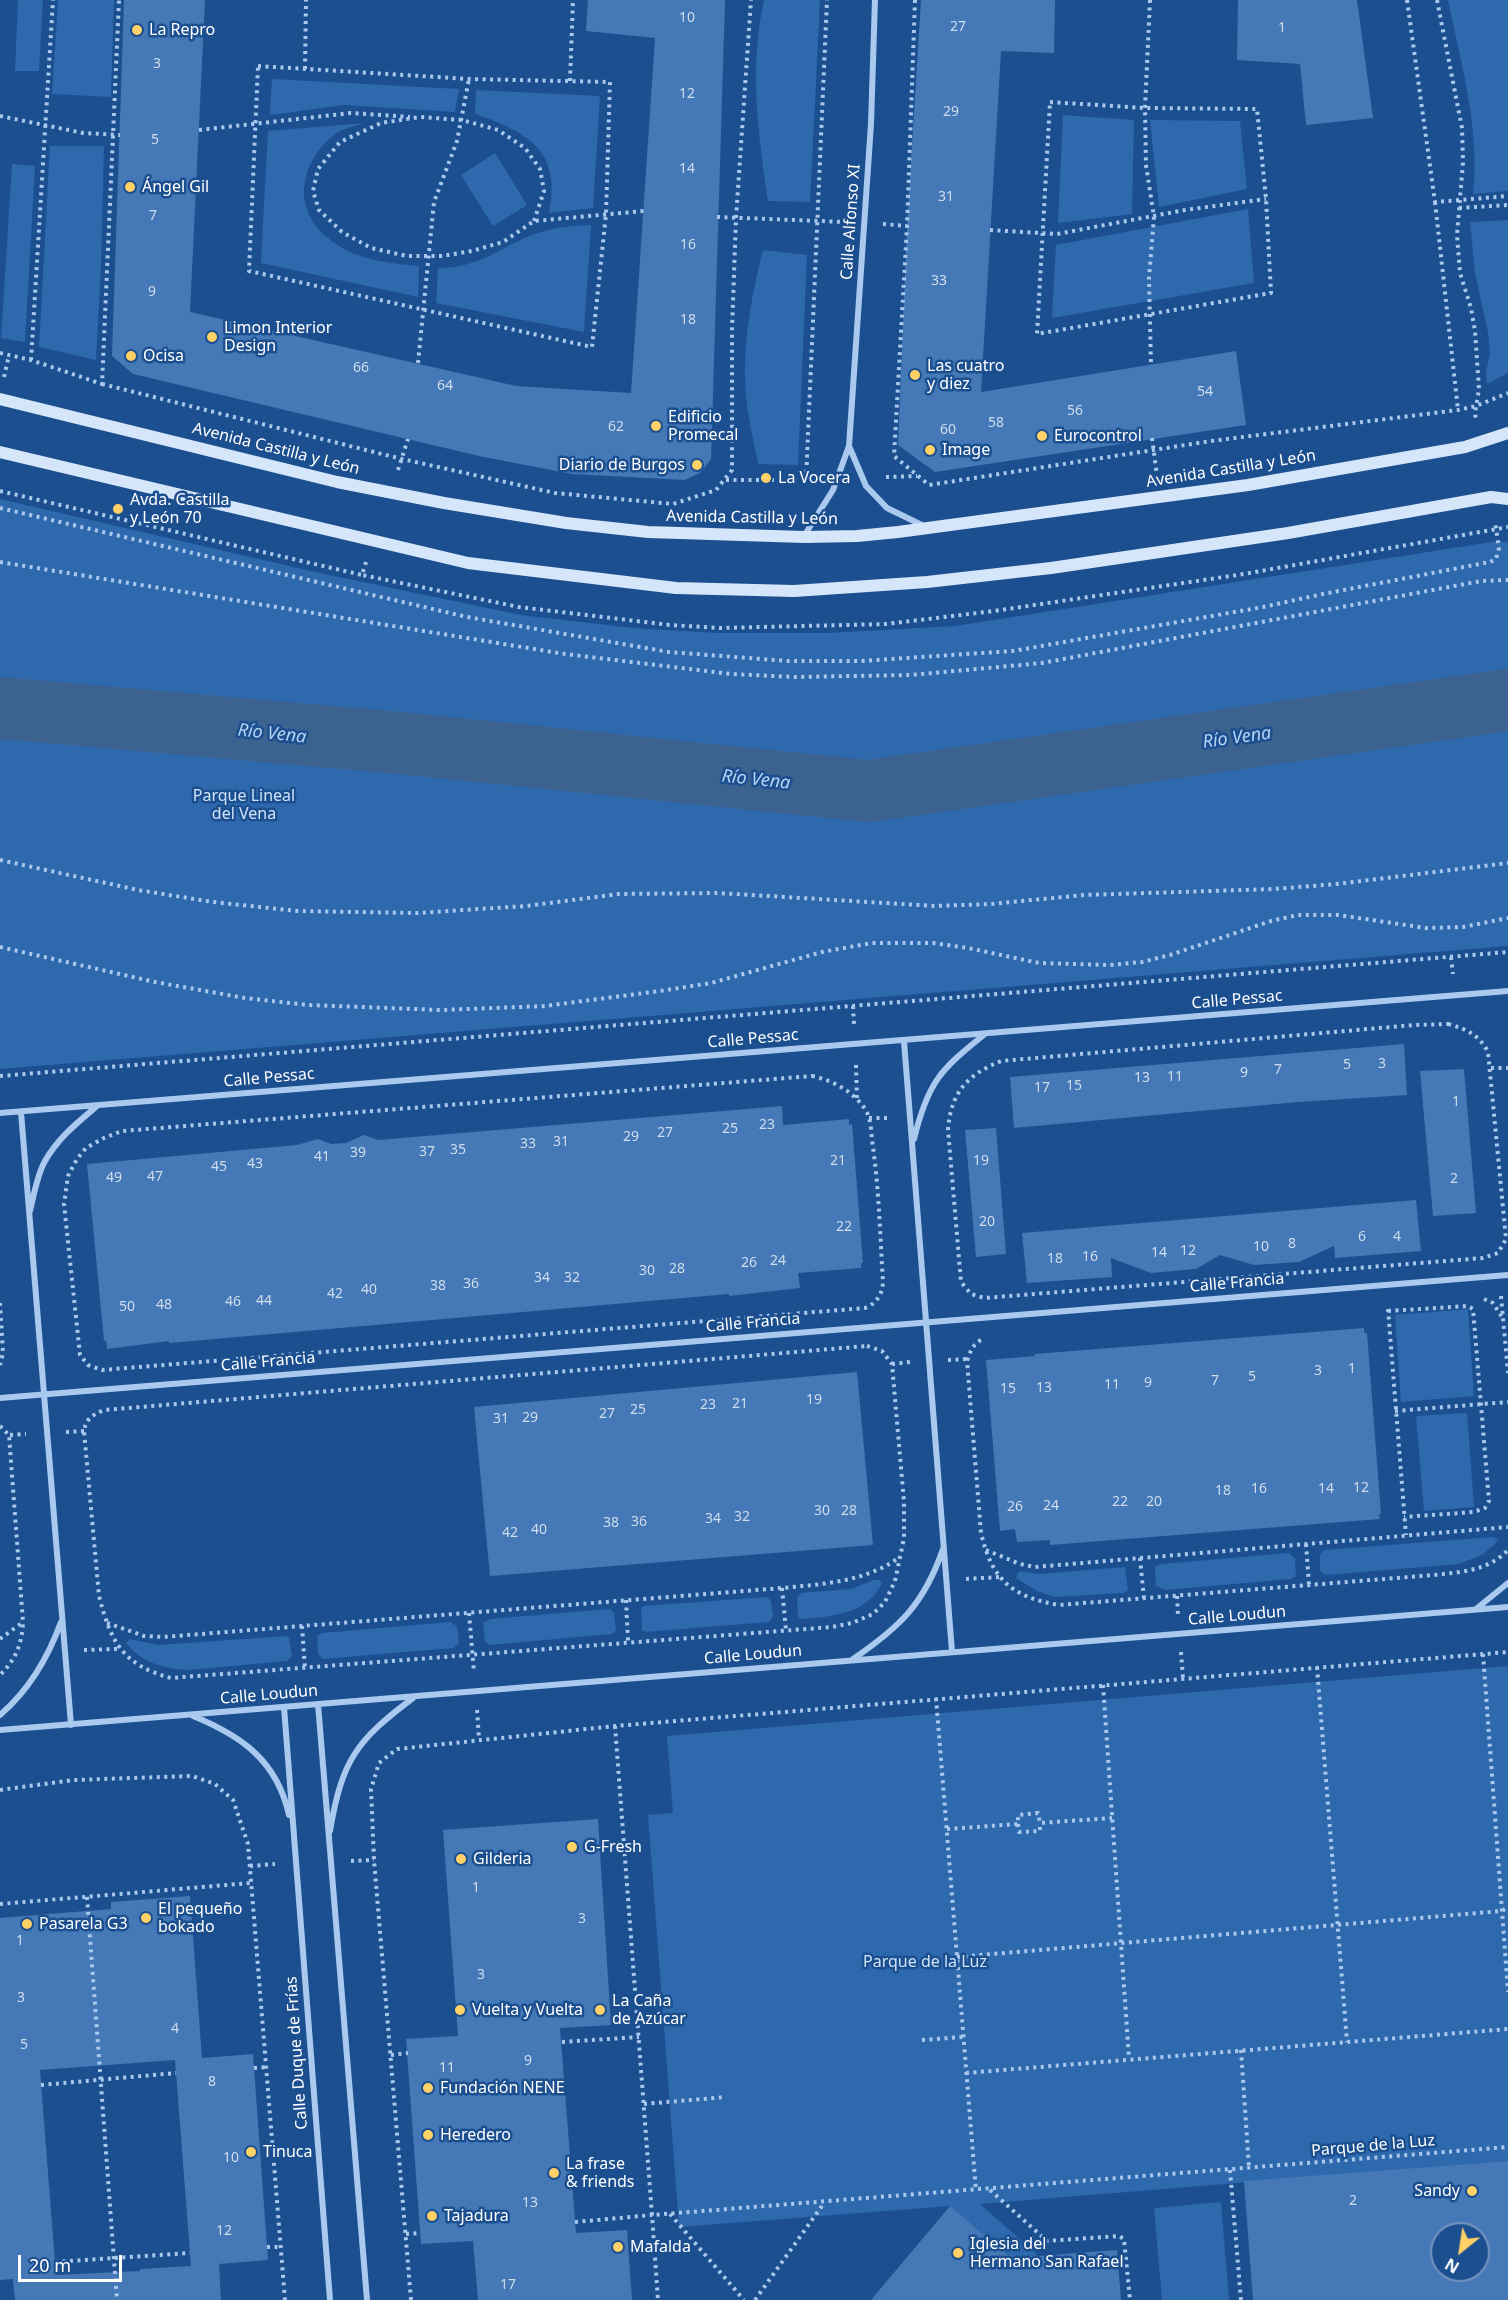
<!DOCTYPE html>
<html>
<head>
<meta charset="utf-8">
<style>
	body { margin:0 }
	#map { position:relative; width:1508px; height:2300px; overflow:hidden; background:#1b4f8f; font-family:"Noto Sans",sans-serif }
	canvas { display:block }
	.north { position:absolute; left:1430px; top:2222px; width:60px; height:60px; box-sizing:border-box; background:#1b4f8f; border:2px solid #7695bc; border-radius:50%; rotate:210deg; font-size:16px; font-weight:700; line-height:24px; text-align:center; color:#fff }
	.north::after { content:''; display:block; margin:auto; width:21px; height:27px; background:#ffd166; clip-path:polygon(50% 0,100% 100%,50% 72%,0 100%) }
	.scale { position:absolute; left:18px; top:2255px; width:104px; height:27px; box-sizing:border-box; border:3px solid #fff; border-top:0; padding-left:8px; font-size:18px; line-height:21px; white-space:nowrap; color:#fff; -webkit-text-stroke:4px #1b4f8f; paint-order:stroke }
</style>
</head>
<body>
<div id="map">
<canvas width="1508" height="2300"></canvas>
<div class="north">N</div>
<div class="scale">20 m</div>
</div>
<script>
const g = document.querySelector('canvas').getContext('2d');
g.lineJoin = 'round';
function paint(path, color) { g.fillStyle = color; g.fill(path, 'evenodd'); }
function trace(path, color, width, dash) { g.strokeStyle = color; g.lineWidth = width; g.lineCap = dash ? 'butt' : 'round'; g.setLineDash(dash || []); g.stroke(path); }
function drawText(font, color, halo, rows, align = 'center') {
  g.font = font + ' "Noto Sans",sans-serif'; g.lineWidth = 5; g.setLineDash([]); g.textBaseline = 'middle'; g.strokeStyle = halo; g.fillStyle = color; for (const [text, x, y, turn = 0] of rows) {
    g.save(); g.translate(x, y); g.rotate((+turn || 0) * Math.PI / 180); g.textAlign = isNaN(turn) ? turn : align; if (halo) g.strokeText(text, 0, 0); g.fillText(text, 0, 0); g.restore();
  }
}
const green = new Path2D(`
	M18 0H43L39 71H15Z
	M58 0H114L111 97 52 94Z
	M764 0H820L810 202 768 201C758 135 749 66 764 0Z
	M1448 0H1508V191L1473 194C1480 128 1461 64 1448 0Z
	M272 79 459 89 455 112 344 105 270 115Z
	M476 90 600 96 593 208 549 213C562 151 528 132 475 114Z
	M1063 115 1134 120 1132 214 1058 223Z
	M1150 120 1240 121 1247 189 1159 207Z
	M364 123C355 126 342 129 334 135 300 162 291 208 328 238 354 260 387 263 419 266L418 297 261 263 268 131Z
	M50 146H104L101 268 96 360 39 347Z
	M495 153 527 205 493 226 461 175Z
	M12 164 35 166 25 342 1 338Z
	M1248 209 1254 283 1052 318 1056 245Z
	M1508 220V373L1487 384 1486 373 1490 353 1488 332 1475 273 1470 222Z
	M591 225 584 332 436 303 438 268C481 268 499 247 535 234 554 227 571 226 591 225Z
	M763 250 807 255 798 465 758 464C754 442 748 419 746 396 742 346 751 298 763 250Z
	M0 499 315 572 521 615 633 628 718 633H828L955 626 1498 541 1508 542V946L0 1069Z
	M1468 1309 1474 1396 1401 1402 1395 1315Z
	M1467 1413 1474 1507 1424 1511 1416 1416Z
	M1493 1537 1498 1540 1496 1543 1482 1555 1459 1564 1325 1575 1320 1571V1554L1324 1550Z
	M1289 1553 1295 1559 1296 1576 1291 1579 1165 1590 1156 1586 1155 1566 1161 1564Z
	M1125 1567 1128 1590 1124 1593 1055 1597 1037 1591 1016 1578 1019 1571 1039 1574Z
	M874 1580H879L882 1583C867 1614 834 1616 804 1619H800L798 1616 797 1598 801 1593 851 1589Z
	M767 1597 771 1601 773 1616 769 1622 646 1632 642 1630 641 1609 644 1606Z
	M610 1609 614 1613 616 1630 612 1634 490 1645 485 1641 483 1623 490 1619Z
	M450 1622 457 1626 459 1643 454 1648 322 1659 318 1653 317 1636 322 1633Z
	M286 1636 289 1638 292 1656 287 1661 187 1670C164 1669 141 1662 126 1643L129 1639 159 1645Z
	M1508 1666V2161L980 2204 1039 2256 1008 2255 950 2206 679 2227 648 1815 673 1813 667 1736Z
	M1221 2202 1229 2300H1162L1154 2208Z`);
const river = new Path2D(`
	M0 708 400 743 868 791 1508 700`);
const building = new Path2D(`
	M124 0H205L190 312 516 386 631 393 655 38 586 31 588 0H725L711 459 700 473 685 480 572 474 479 456 133 374 112 356Z
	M921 0H1055L1054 53 1001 51 981 392 1236 351 1246 425 935 472 898 445 907 226Z
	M1238 0H1357L1373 118 1306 125 1300 64 1237 60Z
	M1404 1044 1407 1095 1298 1102 1014 1128 1010 1077Z
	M1464 1069 1476 1213 1433 1216 1420 1071Z
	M782 1106 783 1125 849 1119V1125L852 1124 863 1263H861V1268L798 1273 800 1288 729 1296V1294L169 1343V1341L107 1349 106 1340 104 1341 87 1164 297 1145 318 1139 331 1144 346 1143 364 1135 378 1140Z
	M996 1128 1006 1254 976 1257 965 1130Z
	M1416 1200 1421 1251 1335 1258 1334 1246 1299 1262 1254 1265 1220 1255 1196 1269 1151 1273 1111 1258 1112 1277 1027 1283 1022 1233Z
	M1364 1328V1333H1367L1381 1514H1379L1380 1519 1050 1545V1540L1017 1542 1015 1529 1000 1531 986 1360 1035 1356 1034 1354Z
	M857 1372 873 1545 490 1576 474 1407Z
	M598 1819 611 2025 560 2028 576 2233 627 2230 632 2300H478L473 2241 421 2244 406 2039 458 2036 443 1830Z
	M190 1896 202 2058 253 2054 268 2260 219 2264 221 2300H15L13 2279 0 2280V1918L111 1909V1902ZM175 2060 191 2266 140 2269V2271L56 2275 40 2070Z
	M1508 2161V2300H1253L1244 2181ZM1442 2234H1478V2270H1442Z
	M950 2206 1008 2255 1039 2256 1117 2250 1121 2300H871Z`);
const path = new Path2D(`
	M915 0 907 226 894 456 929 485 1211 441 1458 410 1476 406 1508 393
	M1150 0 1145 108 1146 165 1154 217 1149 278 1151 365
	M1407 0 1435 202 1508 196
	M1437 0 1462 128 1463 162 1457 235 1460 273 1471 308 1475 331 1479 389 1475 413 1476 420
	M258 66 469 79 610 82 606 214 592 347 249 271Z
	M305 69 306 0
	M570 81 573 0
	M1050 102 1145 108 1257 109 1266 199 1271 293 1037 334Z
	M0 116 83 133 120 135
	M199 130 351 113 410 117
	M1435 202 1458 410
	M1459 208 1508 205
	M717 217 845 222
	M534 221 544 191 540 169 525 148 498 130 462 120 420 117 381 123 340 142 318 169 313 191 319 210 342 232 371 248 407 256H442L472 251 503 242 534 221 644 211
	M883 224 907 226
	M990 230 1057 234 1185 210 1266 199
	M0 353 31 360 102 384 119 0
	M31 360 53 0
	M418 363 434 202 457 141 469 79
	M4 377 9 355
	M102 384 402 459 555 493 673 504 716 490 732 470V330L736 218 751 0
	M1152 438 1157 476
	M398 470 408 439
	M886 477 917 476
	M726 480H815
	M806 480 827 0
	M0 491 362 575
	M0 508 467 617 669 652 788 661H860L1013 651 1263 607 1323 594 1490 562 1496 559 1499 548 1495 522
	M0 562 565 654 731 674 795 677 911 675 1042 663 1481 581 1508 580
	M366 562 362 575 519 607 670 625 720 628 886 624 994 611 1244 574 1508 527
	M0 860 138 890 213 902 297 911 418 913 526 906 619 894 718 893 935 906 991 904 1084 895 1274 889 1337 884 1508 863
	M0 947 155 982 245 998 308 1005 442 1010 545 1006 660 991 711 983 822 952 872 943H933L968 948 1039 963 1110 965 1142 962 1170 955 1271 921 1298 915H1338L1426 928 1463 927 1508 918
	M1451 957 1453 974
	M853 1006 854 1024
	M1448 1024C1467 1029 1479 1035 1488 1052L1506 1239 1498 1253 1483 1258 984 1298 971 1294 961 1282 948 1130C951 1092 967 1075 1001 1061L1414 1025Z
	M856 1065 857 1099
	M1491 1068H1508
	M0 1076 1508 952
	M812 1076C832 1080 853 1091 865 1109 871 1118 871 1130 872 1140 879 1187 880 1235 883 1282 882 1295 877 1303 865 1308L102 1370 88 1365 80 1355 64 1204 68 1176 77 1159 86 1148 104 1138 122 1131Z
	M869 1118H889
	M1501 1296 1508 1373
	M1484 1299 1493 1303 1502 1317
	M0 1303 3 1353 0 1365
	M1388 1309 1406 1535
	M1388 1311 1468 1306 1473 1309 1489 1501 1485 1508 1474 1512 1404 1517
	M981 1340C973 1344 970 1352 967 1361L981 1533C992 1580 1012 1597 1059 1605L1434 1575C1461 1572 1488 1571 1508 1550
	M867 1346 882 1351 892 1364 904 1502V1538L895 1581 885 1602 873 1614 852 1623 832 1627 171 1678C123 1665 111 1643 99 1596L84 1431C86 1419 92 1415 104 1410Z
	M948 1360 968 1359
	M892 1364 910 1362
	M1395 1411 1508 1402
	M0 1426 9 1435 23 1622C22 1644 16 1659 0 1675
	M66 1432 84 1431
	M10 1435 26 1434
	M1306 1544 1309 1585
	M986 1550 1020 1564 1035 1567 1508 1527
	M1140 1558 1144 1599
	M966 1579 999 1577
	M782 1588 786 1630
	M1177 1596 1178 1615
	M626 1600 628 1641
	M469 1613 474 1672
	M107 1623 144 1636 163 1637 782 1588C824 1584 865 1582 900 1557
	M302 1626 305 1669
	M0 1639 23 1622
	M84 1650 118 1649
	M1181 1652 1183 1679
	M1483 1654 1508 1992
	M1317 1667 1347 2042
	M1103 1685 1129 2059
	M936 1698 976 2191
	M477 1710 479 1739
	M615 1726 652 2215 1508 2147
	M0 1790 74 1780 192 1776 215 1784 233 1800 248 1844 285 2300
	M1018 1824 1019 1832 1040 1831V1823
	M947 1829 1018 1824V1815L1038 1813 1040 1823 1112 1818
	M351 1861 374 1860
	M250 1866 275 1864
	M87 1897 117 2300
	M0 1904 251 1883
	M957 1957 1502 1911 1508 1907
	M922 2040 963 2037
	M562 2042 639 2037
	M1241 2050 1249 2168
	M391 2055 408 2053
	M254 2068 268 2067
	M966 2073 1508 2029
	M41 2085 176 2073
	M644 2104 726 2097
	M1230 2170 1241 2300
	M990 2190 1047 2241 1119 2236 1124 2239 1130 2300
	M670 2214 744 2300
	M575 2222 652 2215 658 2300
	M406 2234 421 2233
	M267 2247H281
	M55 2262 190 2253
	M411 2300 374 1860 371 1789 379 1763 397 1749 615 1726 1508 1652
	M755 2300 824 2203`);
const minor = new Path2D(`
	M849 446 866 486 887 508 926 527
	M804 536 833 490 849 446 871 124 875 0
	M904 1041 952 1652
	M21 1112 71 1725
	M0 1113 1508 991
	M914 1139C928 1082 940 1070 985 1034
	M30 1211C34 1195 37 1175 45 1161 58 1138 77 1123 97 1106
	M0 1398 1508 1275
	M1476 1609 1508 1583
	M853 1659C900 1627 924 1604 943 1549
	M318 1704 367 2300
	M284 1707 330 2300
	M0 1715C29 1690 48 1658 61 1622
	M193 1716C242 1736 277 1761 289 1815
	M0 1730 1508 1607
	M330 1831C342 1760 356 1741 413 1698`);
const secondary = new Path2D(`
	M0 399 337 482 444 503 566 523 648 532 804 537 857 536 898 532 1248 485 1465 447 1508 433
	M0 452 468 563 676 588 794 591 927 582 1051 568 1288 533 1491 497 1508 499`);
const markers = [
	[137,30,6,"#ffd166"],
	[130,187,6,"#ffd166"],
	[212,337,6,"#ffd166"],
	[131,356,6,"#ffd166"],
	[915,375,6,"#ffd166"],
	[656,426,6,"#ffd166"],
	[1042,436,6,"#ffd166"],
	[930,450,6,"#ffd166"],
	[697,465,6,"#ffd166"],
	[766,478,6,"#ffd166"],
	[118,509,6,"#ffd166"],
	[572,1847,6,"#ffd166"],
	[461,1859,6,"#ffd166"],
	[146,1918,6,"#ffd166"],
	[27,1924,6,"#ffd166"],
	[460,2010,6,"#ffd166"],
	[600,2010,6,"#ffd166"],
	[428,2088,6,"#ffd166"],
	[428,2135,6,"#ffd166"],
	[251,2152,6,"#ffd166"],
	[554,2173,6,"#ffd166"],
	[1472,2191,6,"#ffd166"],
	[432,2216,6,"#ffd166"],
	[618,2247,6,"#ffd166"],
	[958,2253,6,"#ffd166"]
];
const numberNames = [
	["10",687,18],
	["27",958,27],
	["1",1282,28],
	["3",157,64],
	["12",687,94],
	["29",951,112],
	["5",155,140],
	["14",687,169],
	["31",946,197],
	["7",153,216],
	["16",688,245],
	["33",939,281],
	["9",152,292],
	["18",688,320],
	["66",361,368],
	["64",445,386],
	["54",1205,392],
	["56",1075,411],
	["58",996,423],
	["62",616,427],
	["60",948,430],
	["3",1382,1064],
	["5",1347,1065],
	["7",1278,1070],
	["9",1244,1073],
	["11",1175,1077],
	["13",1142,1078],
	["15",1074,1086],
	["17",1042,1088],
	["1",1456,1102],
	["23",767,1125],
	["25",730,1129],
	["27",665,1133],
	["29",631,1137],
	["31",561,1142],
	["33",528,1144],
	["35",458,1150],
	["37",427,1152],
	["39",358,1153],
	["41",322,1157],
	["21",838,1161],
	["19",981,1161],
	["43",255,1164],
	["45",219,1167],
	["47",155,1177],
	["49",114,1178],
	["2",1454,1179],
	["20",987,1222],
	["22",844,1227],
	["6",1362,1237],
	["4",1397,1237],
	["8",1292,1244],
	["10",1261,1247],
	["12",1188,1251],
	["14",1159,1253],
	["16",1090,1257],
	["18",1055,1259],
	["24",778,1261],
	["26",749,1263],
	["28",677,1269],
	["30",647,1271],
	["34",542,1278],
	["32",572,1278],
	["36",471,1284],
	["38",438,1286],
	["40",369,1290],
	["42",335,1294],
	["44",264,1301],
	["46",233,1302],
	["48",164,1305],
	["50",127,1307],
	["1",1352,1369],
	["3",1318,1371],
	["5",1252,1377],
	["7",1215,1381],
	["9",1148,1383],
	["11",1112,1385],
	["13",1044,1388],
	["15",1008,1389],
	["19",814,1400],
	["21",740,1404],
	["23",708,1405],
	["25",638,1410],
	["27",607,1414],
	["29",530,1418],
	["31",501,1419],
	["12",1361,1488],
	["16",1259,1489],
	["14",1326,1489],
	["18",1223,1491],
	["22",1120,1502],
	["20",1154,1502],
	["24",1051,1506],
	["26",1015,1507],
	["30",822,1511],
	["28",849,1511],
	["32",742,1517],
	["34",713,1519],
	["36",639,1522],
	["38",611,1523],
	["40",539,1530],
	["42",510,1533],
	["1",476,1888],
	["3",582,1919],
	["1",20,1941],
	["3",481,1975],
	["3",21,1998],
	["4",175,2029],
	["5",24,2045],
	["9",528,2061],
	["11",447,2068],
	["8",212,2082],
	["10",231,2158],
	["2",1353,2201],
	["13",530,2203],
	["12",224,2231],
	["17",508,2285]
];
const poiNames = [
	["La Repro",149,30],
	["Ángel Gil",142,187],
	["Limon Interior",224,328],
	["Design",224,346],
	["Ocisa",143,356],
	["Las cuatro",927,366],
	["y diez",927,384],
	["Edificio",668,417],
	["Promecal",668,435],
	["Eurocontrol",1054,436],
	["Image",942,450],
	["Diario de Burgos",685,465,"right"],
	["La Vocera",778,478],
	["Avda. Castilla",130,500],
	["y León 70",130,518],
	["G-Fresh",584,1847],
	["Gilderia",473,1859],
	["El pequeño",158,1909],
	["bokado",158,1927],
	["Pasarela G3",39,1924],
	["La Caña",612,2001],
	["de Azúcar",612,2019],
	["Vuelta y Vuelta",472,2010],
	["Fundación NENE",440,2088],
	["Heredero",440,2135],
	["Tinuca",263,2152],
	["La frase",566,2164],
	["& friends",566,2182],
	["Sandy",1460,2191,"right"],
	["Tajadura",444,2216],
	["Iglesia del",970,2244],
	["Hermano San Rafael",970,2262],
	["Mafalda",630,2247]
];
const streetNames = [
	["Calle Alfonso XI",851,222,-86],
	["Avenida Castilla y León",276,449,14],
	["Avenida Castilla y León",1231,469,-9],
	["Avenida Castilla y León",752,518,1],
	["Calle Pessac",1237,1000,-5],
	["Calle Pessac",753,1039,-5],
	["Calle Pessac",269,1078,-5],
	["Calle Francia",1237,1283,-5],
	["Calle Francia",753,1323,-5],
	["Calle Francia",268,1362,-5],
	["Calle Loudun",1237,1616,-5],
	["Calle Loudun",753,1655,-5],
	["Calle Loudun",269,1695,-5],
	["Calle Duque de Frías",297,2053,-94],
	["Parque de la Luz",1373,2146,-5]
];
const parkNames = [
	["Parque Lineal",244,796],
	["del Vena",244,814],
	["Parque de la Luz",925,1962]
];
const waterNames = [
	["Río Vena",272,734,6],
	["Río Vena",1237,738,-8],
	["Río Vena",756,780,6]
];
paint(green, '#2e69ad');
trace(river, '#3c6290', 62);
paint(building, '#4478b7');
trace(path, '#a9c9ee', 4, [3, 4.5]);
trace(minor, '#a9c9ee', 6);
trace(secondary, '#d6e6fa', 12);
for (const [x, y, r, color] of markers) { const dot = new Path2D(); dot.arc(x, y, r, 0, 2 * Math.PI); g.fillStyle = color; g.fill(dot); trace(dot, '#1b4f8f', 2); }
drawText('14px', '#d0dded', null, numberNames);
drawText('16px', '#fff', '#1b4f8f', poiNames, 'left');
drawText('16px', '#fff', '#1b4f8f', streetNames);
drawText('16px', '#cfe3fa', '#1b4f8f', parkNames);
drawText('italic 18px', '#b5d3f5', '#1b4f8f', waterNames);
</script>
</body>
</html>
